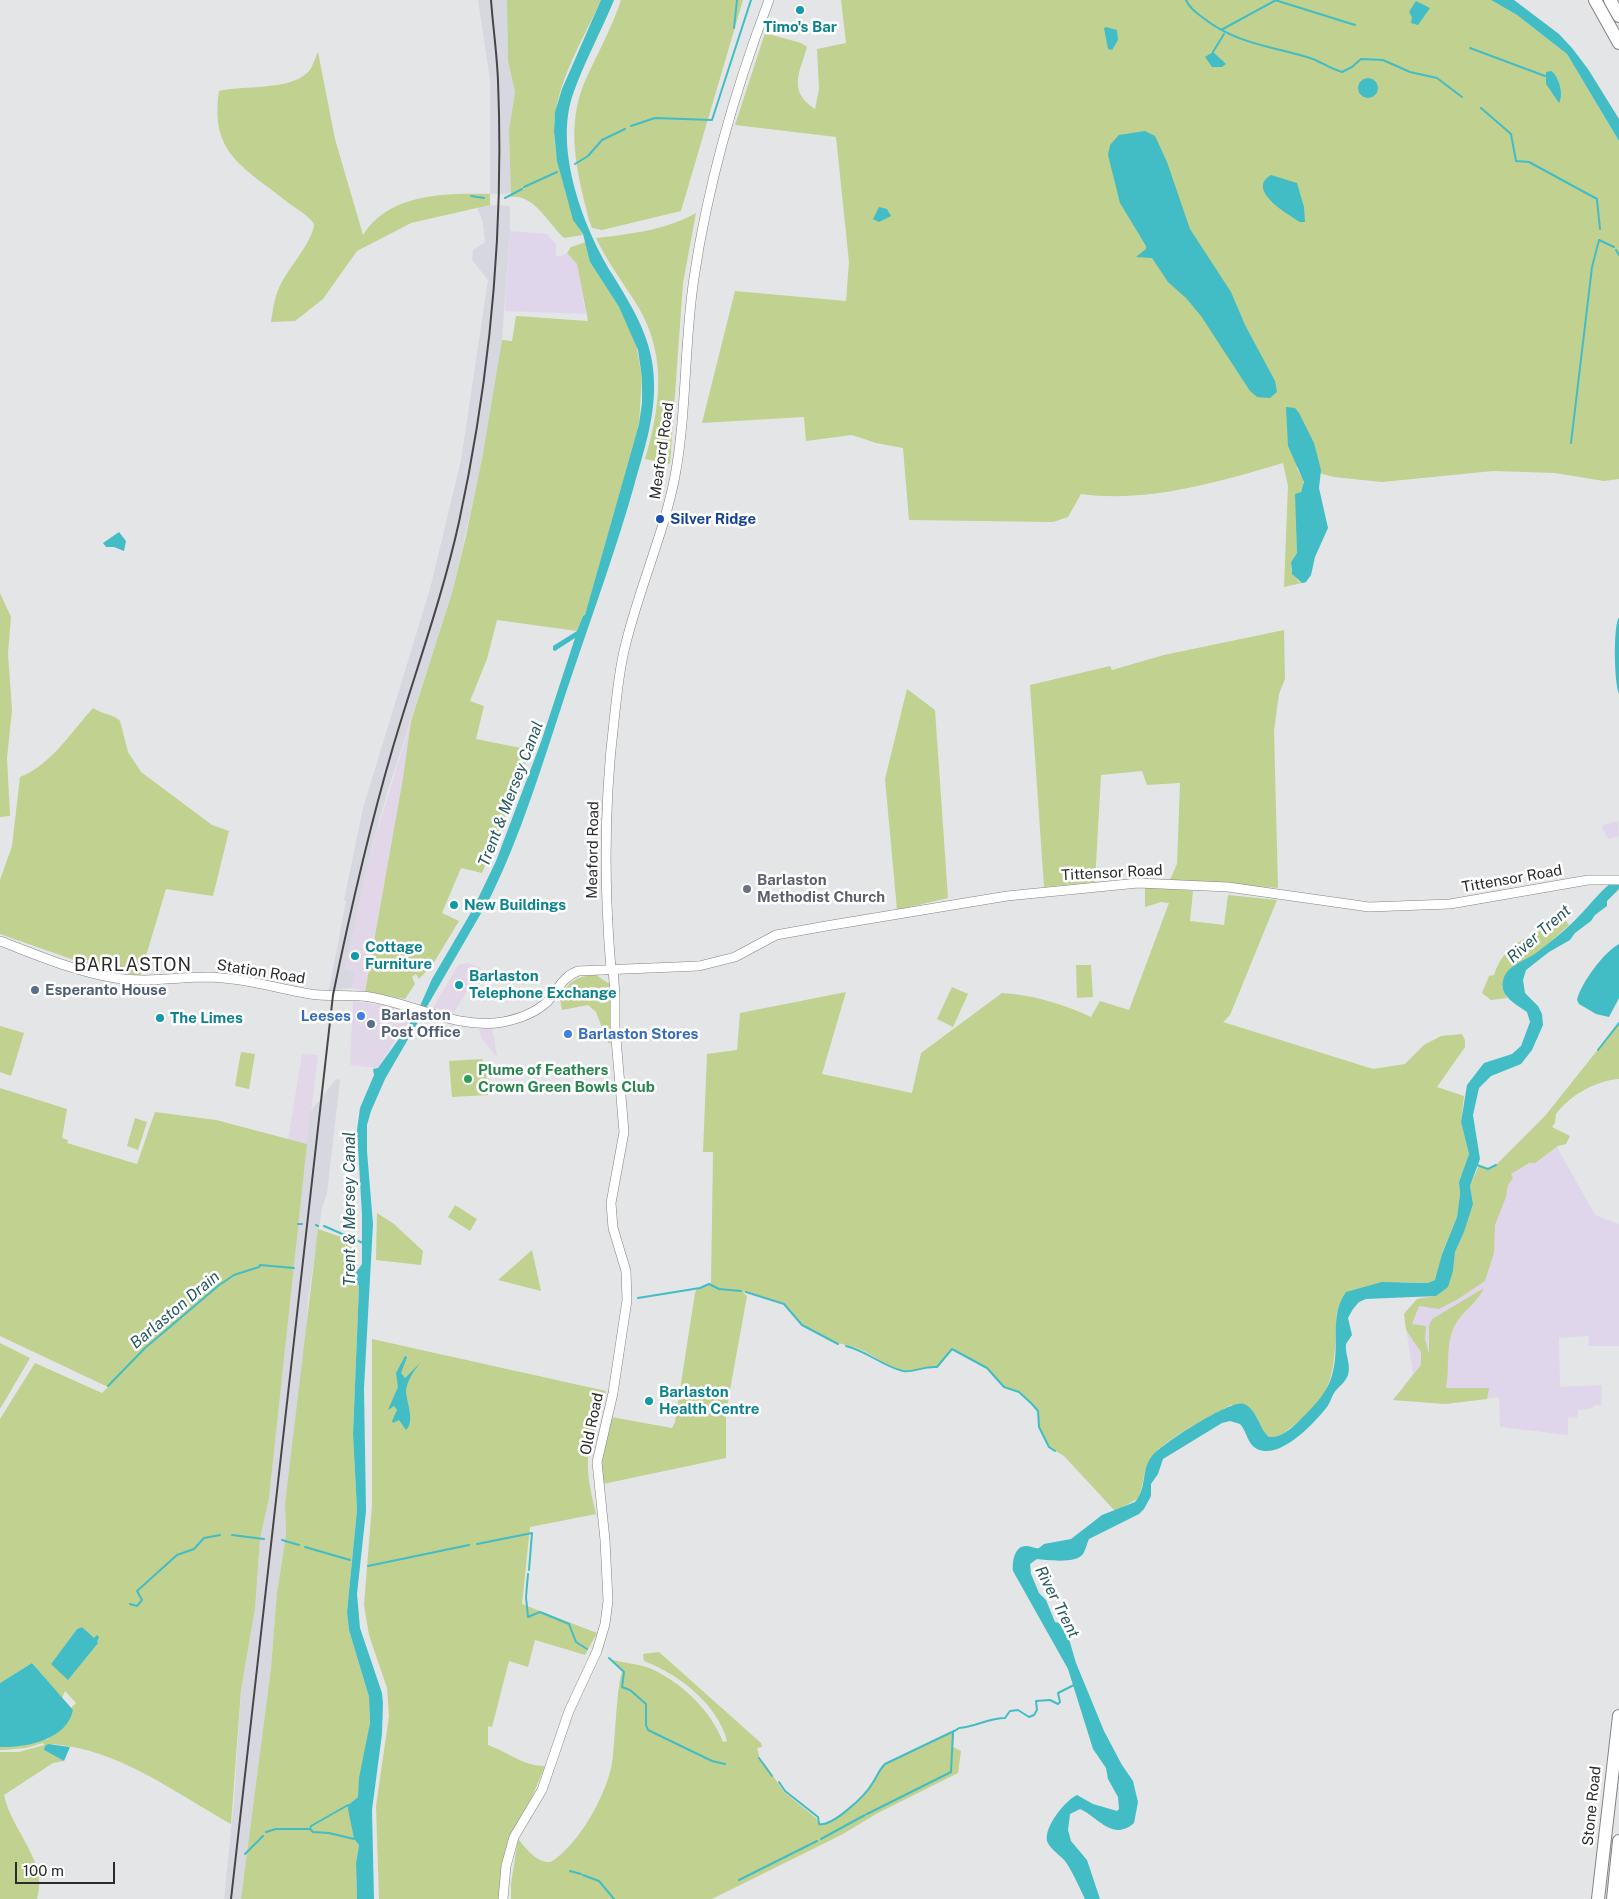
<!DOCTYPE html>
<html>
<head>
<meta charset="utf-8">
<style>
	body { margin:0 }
	#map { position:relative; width:1619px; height:1899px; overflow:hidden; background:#e4e5e6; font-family:"Public Sans",sans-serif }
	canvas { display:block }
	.scale { position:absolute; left:15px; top:1862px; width:100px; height:22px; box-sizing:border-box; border:2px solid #2b2b2b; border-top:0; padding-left:6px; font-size:15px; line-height:18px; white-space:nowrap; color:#2b2b2b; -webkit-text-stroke:4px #fff; paint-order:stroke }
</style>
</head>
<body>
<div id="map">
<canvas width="1619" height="1899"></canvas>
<div class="scale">100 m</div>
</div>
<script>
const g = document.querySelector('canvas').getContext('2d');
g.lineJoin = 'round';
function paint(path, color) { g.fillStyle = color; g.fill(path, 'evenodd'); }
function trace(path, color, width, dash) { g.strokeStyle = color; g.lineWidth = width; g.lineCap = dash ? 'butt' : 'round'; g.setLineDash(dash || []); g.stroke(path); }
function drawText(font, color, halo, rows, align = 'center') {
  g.font = font + ' "Public Sans",sans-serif'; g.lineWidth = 5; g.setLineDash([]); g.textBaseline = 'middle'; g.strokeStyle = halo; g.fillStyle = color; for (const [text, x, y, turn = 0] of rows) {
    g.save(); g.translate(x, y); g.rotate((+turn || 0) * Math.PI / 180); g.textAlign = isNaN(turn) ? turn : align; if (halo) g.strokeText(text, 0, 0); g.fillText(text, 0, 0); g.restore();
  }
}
const commercial = new Path2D(`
	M411 721 403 778 365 992 352 988 355 972 345 970 368 861Z
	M468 963 481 968 453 1014 433 1008 458 965Z
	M353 1001 389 1006 417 1013 396 1038 378 1068 350 1065Z
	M492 1028 497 1055 496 1056 482 1039 479 1029Z
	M302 1054 318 1055 307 1144 288 1140Z`);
const industrial = new Path2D(`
	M510 231 547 234 556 244V256H562L567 253 570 256 577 264 586 314 505 311Z
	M1618 821 1619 836 1609 839 1602 829 1603 825Z
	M1548 1131 1595 1215 1619 1224V1346H1588L1589 1336 1559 1338 1560 1387 1602 1385 1601 1406 1595 1405 1590 1409 1578 1410V1417L1568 1418V1435L1500 1427 1499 1397 1445 1404 1393 1400 1413 1374 1404 1314 1417 1299 1424 1296 1478 1168 1491 1172Z`);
const built = new Path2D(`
	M478 0H507L508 61 515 92 509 130 511 192 505 194H490V80Z
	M490 205 510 206V231L502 340 480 471 452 593 387 793 368 861 345 970 355 972 352 988 329 990 346 901 344 900 363 808 430 589 461 460 488 280 472 260 473 250 485 242 483 223 477 207Z
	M336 1079 340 1080 327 1193 322 1208 308 1300 305 1353 285 1504 286 1535 277 1592 271 1668 241 1899H224L234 1801 241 1690 255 1609 260 1539 269 1498 310 1112Z`);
const green = new Path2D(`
	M507 0H601C583 40 555 84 554 129 554 146 558 162 562 178 567 199 572 218 583 235L564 238C550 225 533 193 511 197L509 130 515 92 508 61Z
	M621 0H743L681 211 602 230 592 228 589 220C577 172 565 128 585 81 597 54 612 28 621 0Z
	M841 0H1491L1517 15 1567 54 1619 141V479L1604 481 1555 473 1493 471 1382 482 1334 477 1296 467 1303 479 1304 486 1296 499 1297 553 1291 562V571L1299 582H1306L1284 587 1288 486 1283 463C1218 482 1149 503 1081 494L1068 517 1053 522 909 520 903 448 876 443 852 435 806 441 804 417 702 423 735 291 846 301 849 262 836 137 735 125 765 33 801 43 807 47C800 72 787 91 815 109L819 89 817 49 846 43Z
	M318 52 335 139 363 235C389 193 446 193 490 194V205L411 223 357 251 323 299 295 321 271 322C273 310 274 299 279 288 287 269 313 242 314 224 309 216 298 210 290 204 246 168 209 155 219 91 243 85 288 91 307 73 312 69 315 58 318 52Z
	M696 213 683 283 670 464 645 459C660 409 667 358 640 310 626 286 608 264 596 238 631 234 666 230 696 213Z
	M586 242 590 262 619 307 636 343 642 378 639 424 585 616H583L577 631 497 620 487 659 470 701 484 706 476 739 531 750 482 873 461 868 442 913 459 921 433 964 419 979 416 974 412 977 415 984 405 999 365 992 403 778 411 721 452 593 466 536 482 459 502 340 512 341 516 316 588 321 577 264 567 253 571 247Z
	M0 593 11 617 8 653 12 710 7 758 10 816 0 817Z
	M1284 630 1285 679 1279 694 1274 731 1278 888 1170 880 1177 864 1180 783 1147 785 1142 771 1101 775 1095 882 1044 887 1030 685 1110 666 1112 670 1164 655Z
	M907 689 935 710 948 898 897 910 885 779Z
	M93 708C102 714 115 715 120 721L128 752 141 772 212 825 229 831 213 896 166 889 140 976 94 967 0 934V880L12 846 20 777C51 765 72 731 93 708Z
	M1145 886 1193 891 1190 921 1224 925 1228 895 1277 900 1230 1015 1223 1022 1373 1069 1405 1064 1424 1045 1441 1036 1462 1034 1465 1040V1047L1437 1087 1464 1096 1461 1122 1469 1154 1459 1182 1460 1194 1457 1217 1442 1253 1436 1280 1428 1283 1401 1282 1337 1312C1333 1363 1340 1392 1293 1426 1285 1432 1279 1438 1269 1437L1263 1432 1254 1414 1231 1405C1211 1416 1160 1441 1150 1460 1143 1472 1143 1485 1139 1498L1115 1511 1064 1456 1049 1447 1039 1427 1038 1411 1032 1404 1019 1392 1004 1387 987 1368 952 1349 937 1367C924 1366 915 1373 907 1371 890 1369 878 1358 864 1351 852 1345 838 1344 826 1339L822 1335 802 1325 784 1303 743 1292 747 1296 726 1412V1458L603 1484C600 1460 605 1440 611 1417L672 1428 675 1422 695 1293 697 1288 711 1285 713 1152H703L707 1054 737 1050 740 1013 846 992 822 1074 912 1093 921 1053 1002 993C1034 995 1063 1004 1091 1017L1100 1001 1129 1010 1169 903 1161 902 1145 907Z
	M1564 918 1569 925 1539 952 1511 968 1502 987 1507 998 1491 1000 1482 993 1489 976 1494 975C1504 941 1537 934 1564 918Z
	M1076 965H1091L1093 997 1077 998Z
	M596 975 608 983 610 981 613 1043H608L596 1012 588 1005 562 1010 560 999C568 981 577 976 596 975Z
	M952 987 968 994 953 1027 937 1019Z
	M1619 1023V1079C1594 1081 1571 1095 1556 1114L1555 1123 1552 1127 1570 1136 1566 1144 1558 1146 1535 1163H1529L1511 1174 1513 1178 1508 1185 1506 1197 1495 1225 1494 1253 1485 1281 1458 1299 1439 1309 1419 1306 1412 1324 1426 1326 1425 1339 1429 1354V1326L1432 1319 1484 1288C1477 1304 1462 1311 1455 1325 1445 1344 1450 1368 1446 1388H1489L1487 1399 1445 1404 1393 1400 1421 1365V1352L1406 1330 1404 1314 1417 1299 1436 1296 1453 1271 1455 1252 1464 1232 1473 1204 1470 1186 1479 1165 1488 1169 1493 1168 1545 1116Z
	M0 1026 24 1033 11 1076 0 1072Z
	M241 1052 255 1054 249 1089 235 1086Z
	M482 1059 485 1063 488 1095 452 1097 449 1061Z
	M0 1088 67 1109 62 1138 68 1140 67 1143 137 1164 155 1112 216 1120 307 1144 269 1498 260 1539 255 1609 241 1690 231 1824C173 1792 121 1750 52 1744L44 1750 64 1761 53 1763 4 1795C11 1830 49 1862 37 1899H0V1752H19L44 1745 43 1743 26 1748 4 1750H0V1747H13L48 1739 73 1710 71 1708 76 1703 65 1691 62 1698 32 1663 0 1683V1419L35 1363 102 1393 108 1387 0 1336ZM82 1627 97 1642 51 1664 77 1629Z
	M135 1118 147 1122 138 1150 127 1146Z
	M455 1205 477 1219 470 1231 448 1217Z
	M377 1213 394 1224 423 1251 421 1265 376 1260Z
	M318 1229 347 1239 356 1256 358 1271 353 1280 359 1286 353 1434 357 1510 347 1612 349 1630 369 1697 370 1723 358 1797 348 1805 354 1839 359 1845 356 1863 357 1899H241L271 1668 277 1592 286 1535 285 1504Z
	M532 1250 541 1291 498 1280Z
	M372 1339 606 1391C600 1414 590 1436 588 1460 587 1478 592 1496 596 1514L530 1527 522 1604 597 1633 585 1655 535 1640 528 1667 509 1661 492 1727 488 1726V1745C508 1752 523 1766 545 1766L532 1797 514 1831 500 1899H379L376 1806 389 1716 387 1688 369 1635 364 1605 372 1505Z
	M0 1343 30 1358 0 1409Z
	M659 1652 761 1743 762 1747 757 1748 761 1763 765 1764 784 1792 816 1818 819 1824C832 1827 865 1796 872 1784 877 1777 878 1770 885 1764L954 1731 953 1747 961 1751 958 1773 876 1814 843 1834 712 1899H511V1884L518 1839C527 1849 536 1863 551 1862 580 1843 605 1797 612 1764 615 1748 617 1676 623 1671L612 1660C626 1663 641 1664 654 1670 684 1685 711 1711 723 1742L727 1741C718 1705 679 1674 644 1661L643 1654Z`);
const water = new Path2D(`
	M601 0H614C601 32 583 64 572 97 555 151 583 227 612 274 633 308 654 341 654 383 655 419 643 453 634 486 617 546 596 604 576 663 549 741 527 822 491 896L385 1079 371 1111 367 1125V1151L373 1224 364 1388 366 1511 357 1594 360 1628 382 1693 383 1703 382 1734 372 1810 374 1899H357L356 1863 359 1845 354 1839 348 1809V1805L358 1797 359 1778 370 1723 369 1697 349 1630 347 1612 357 1510 353 1434 359 1286 352 1278 362 1264V1215L357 1130 360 1108 374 1075 373 1069 378 1068 416 1015 432 979 473 909 496 861 541 742 575 638 555 651 553 650V646L577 631 583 616 585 615 639 424 642 403V378L638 350 619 307 590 262 583 234 573 220 557 161 554 132 555 112 562 89Z
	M1491 0H1514L1559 34 1572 48 1588 69 1619 119V141L1567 54 1517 15Z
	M1416 1 1430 8 1418 25 1411 23 1412 17 1409 12Z
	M1106 27 1117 30 1118 40 1112 50 1108 49 1104 28Z
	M1213 52 1226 64 1222 67H1212L1205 57Z
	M1551 71C1559 76 1564 95 1559 103L1546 84V72Z
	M1358 88a10 10 0 1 1 20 0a10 10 0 1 1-20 0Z
	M1145 131 1155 136 1167 162 1190 229 1231 292 1245 325 1275 381 1277 392 1270 398 1257 397 1250 391 1201 316 1186 298 1168 282 1152 258 1136 257 1146 249V246L1120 203 1108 155 1110 145 1119 135Z
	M1271 175 1297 183 1304 207 1305 222H1300C1289 215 1245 190 1271 175Z
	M879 207 887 209 891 216 879 222 873 219Z
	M1286 407 1295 408 1299 413 1314 443 1321 470 1319 488 1328 528 1315 557 1311 575 1306 582 1302 583 1292 574 1291 562 1297 553 1295 494 1301 492 1304 482 1288 446Z
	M119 532 126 541 124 551 114 547H106L103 543Z
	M1619 617V694C1614 683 1613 626 1619 617Z
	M1619 877V889L1607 901V906L1595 915 1591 921 1575 933 1570 940 1549 952 1526 970 1523 980 1525 993 1538 1006 1542 1014 1543 1025 1532 1050 1521 1064 1491 1076 1479 1088 1473 1115 1480 1159 1470 1186 1473 1204 1464 1232 1455 1252 1453 1271 1448 1287 1436 1296 1366 1299 1359 1302 1353 1309 1348 1318 1352 1335 1346 1344C1345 1355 1351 1364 1348 1375 1345 1383 1338 1387 1334 1393 1331 1398 1330 1403 1327 1407 1314 1423 1281 1460 1257 1449 1247 1444 1247 1431 1240 1424L1230 1421 1222 1423 1163 1459 1158 1474 1151 1484V1496L1144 1509 1139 1514 1089 1539C1087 1543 1086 1549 1083 1554 1076 1564 1047 1560 1037 1559L1030 1564 1031 1574 1039 1593 1046 1600 1055 1622 1059 1623 1069 1639 1076 1663 1104 1731 1122 1765 1133 1781 1138 1802 1134 1823C1113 1842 1098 1817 1080 1809L1070 1814 1068 1830 1071 1841 1087 1860 1100 1899H1085C1079 1887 1073 1872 1065 1861 1060 1855 1050 1849 1047 1841 1044 1826 1066 1800 1077 1795L1093 1804 1117 1811 1119 1809 1118 1797 1108 1779 1106 1768 1093 1749 1068 1669 1013 1571C1012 1563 1014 1546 1026 1546 1031 1546 1034 1549 1039 1548L1044 1544 1071 1539 1102 1515 1135 1502C1147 1489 1141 1469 1152 1456 1162 1444 1231 1399 1244 1404 1257 1409 1259 1429 1269 1437 1280 1438 1291 1429 1299 1421 1313 1407 1329 1392 1333 1371 1340 1345 1329 1316 1346 1292L1382 1282 1428 1283 1435 1280 1442 1254 1457 1217 1460 1194 1459 1182 1469 1154 1461 1122 1467 1085 1484 1063 1512 1054 1521 1046 1530 1022 1527 1012C1517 1005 1499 996 1503 981 1506 964 1529 960 1540 950 1553 940 1567 929 1578 917 1592 903 1602 888 1619 877Z
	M1619 944V998L1609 1017 1596 1014 1579 1004 1577 1000C1581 983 1604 952 1619 944Z
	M405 1356 407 1357 401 1373 405 1378 420 1363C414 1371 406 1382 406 1392 407 1403 415 1422 406 1430L399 1420 393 1423 392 1421 397 1410 394 1406 388 1410 398 1387 396 1373Z
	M82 1627 94 1638 97 1635 99 1637 97 1642 98 1643 68 1680 51 1664 77 1629Z
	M32 1663 73 1710C67 1740 25 1748 0 1747V1683Z
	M48 1744 70 1747 64 1761 44 1750 45 1746Z`);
const stream = new Path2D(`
	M1186 0C1189 7 1195 12 1202 17 1237 45 1273 46 1313 59 1323 63 1331 69 1342 72L1352 67 1361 59 1383 60 1410 72 1437 78 1462 97
	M1275 0 1355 25
	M734 28 737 0
	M1221 30 1276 0
	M1470 48 1545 76
	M1213 52 1224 34
	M1481 108 1511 134 1516 161 1529 162 1597 199
	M631 126 655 118 712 120 751 0
	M575 164 588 156 602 140 625 129
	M524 187 557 172
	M471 196 484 198
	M505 198 522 189
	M1597 200 1600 229
	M1616 250 1619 255
	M1571 443 1592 267 1599 240 1614 247
	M1598 1050 1619 1023
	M1477 1165 1488 1169 1496 1165
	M298 1224H302
	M316 1225 318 1226
	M324 1226 363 1243
	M746 1292 784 1304 802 1325 838 1344
	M638 1298 700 1288 709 1284 719 1289 741 1291
	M846 1346C867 1351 882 1366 903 1371 913 1373 923 1366 937 1367L952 1349 987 1368 1004 1387 1019 1392 1032 1404 1038 1411 1039 1427 1049 1447 1055 1451
	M108 1386 145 1348 218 1286 234 1275 259 1267 260 1265 294 1268
	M232 1535 264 1539
	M282 1540 299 1545
	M477 1544 532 1533 529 1570
	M305 1547 350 1560
	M368 1566 469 1545
	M528 1574 526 1597 528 1617 540 1612 569 1624 576 1642 587 1649
	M130 1604 137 1606 142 1600 137 1591 177 1555 194 1549 204 1538 220 1535
	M609 1658 624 1672 622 1687 630 1690 646 1704V1725L648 1730 712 1761 725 1764
	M759 1758 772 1776
	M779 1782 785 1791 818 1817 819 1824C832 1827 865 1796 872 1784 877 1777 878 1771 885 1764L954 1731
	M867 1814 951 1772 953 1732 959 1728C975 1727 989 1718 1005 1718L1010 1711 1018 1710 1029 1717 1034 1715 1037 1710 1036 1701 1050 1700 1058 1704 1060 1702 1058 1693 1074 1685
	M310 1829 313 1832 329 1833 354 1839
	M266 1832 276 1829H310L311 1826 348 1805
	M821 1839 865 1815
	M245 1854 263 1836
	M570 1871 581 1874
	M583 1875 599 1881 614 1899
	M739 1880 817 1841`);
const tertiary = new Path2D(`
	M0 941C37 955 76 972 115 978 147 983 177 977 209 977 243 978 276 988 310 994 330 997 350 994 370 997 414 1004 458 1030 503 1022 518 1019 535 1013 547 1002 558 990 562 977 578 971L699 966 735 957 776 935 826 926 1007 896 1138 883 1228 887 1369 907 1450 904 1588 880H1619
	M611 969C604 887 604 804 614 721 617 695 619 668 626 643 640 586 664 533 675 476 687 411 684 343 694 278 708 183 735 90 769 0
	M503 1899 506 1866 514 1837 542 1790 569 1711 597 1651 605 1624 608 1601 605 1540 597 1462 613 1393 627 1300 626 1271 613 1228 611 1203 624 1132 615 1027V995L613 969`);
const trunk = new Path2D(`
	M1595 0 1619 43
	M1610 0 1619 16
	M1598 1899 1619 1716
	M1613 1899 1619 1841`);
const rail = new Path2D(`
	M231 1899 333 995C350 912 369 829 393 747 415 672 442 599 459 522 490 378 504 229 498 81 497 54 493 27 491 0`);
const markers = [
	[800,10,5,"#0f9aa8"],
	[660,519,5,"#1a4fb4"],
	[747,889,5,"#6b7280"],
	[454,905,5,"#0f9aa8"],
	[355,956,5,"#0f9aa8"],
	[459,985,5,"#0f9aa8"],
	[35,990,5,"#5c6f8a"],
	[361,1016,5,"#3f7fe0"],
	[160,1018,5,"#0f9aa8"],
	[371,1024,5,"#5c6f8a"],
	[568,1034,5,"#3f7fe0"],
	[468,1079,5,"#2e9e5b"],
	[649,1401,5,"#0f9aa8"]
];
const cultureNames = [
	["Timo's Bar",800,27,"center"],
	["New Buildings",464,905],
	["Cottage",365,947],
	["Furniture",365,964],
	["Barlaston",469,976],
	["Telephone Exchange",469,993],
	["The Limes",170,1018],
	["Barlaston",659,1392],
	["Health Centre",659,1409]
];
const streetNames = [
	["Meaford Road",662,451,-82],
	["Meaford Road",593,850,-89],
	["Tittensor Road",1112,873,-3],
	["Tittensor Road",1512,879,-10],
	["Station Road",261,972,9],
	["Old Road",592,1424,-78],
	["Stone Road",1592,1806,-84]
];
const transitNames = [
	["Silver Ridge",670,519]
];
const worshipNames = [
	["Barlaston",757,880],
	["Methodist Church",757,897]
];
const serviceNames = [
	["Esperanto House",45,990],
	["Barlaston",381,1015],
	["Post Office",381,1032]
];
const shopNames = [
	["Leeses",351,1016],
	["Barlaston Stores",578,1034,"left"]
];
const leisureNames = [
	["Plume of Feathers",478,1070],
	["Crown Green Bowls Club",478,1087]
];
const waterNames = [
	["Trent & Mersey Canal",511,794,-69],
	["River Trent",1539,934,-41],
	["Trent & Mersey Canal",350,1209,-90],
	["Barlaston Drain",175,1310,-40],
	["River Trent",1057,1602,63]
];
const quarterNames = [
	["BARLASTON",133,965]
];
paint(commercial, '#e2d6e9');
paint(industrial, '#e0d6eb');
paint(built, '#d7d7e0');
paint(green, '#c1d190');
paint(water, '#42bdc6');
trace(stream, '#42bdc6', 2);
trace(tertiary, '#838384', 10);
trace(trunk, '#838384', 14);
trace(tertiary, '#fff', 9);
trace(trunk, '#fff', 12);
trace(rail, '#464647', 2);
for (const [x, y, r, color] of markers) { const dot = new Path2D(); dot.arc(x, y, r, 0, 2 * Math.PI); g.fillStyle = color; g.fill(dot); trace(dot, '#fff', 2); }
drawText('bold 15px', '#0d838f', '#fff', cultureNames, 'left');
drawText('15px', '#2b2b2b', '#fff', streetNames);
drawText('bold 15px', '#164399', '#fff', transitNames, 'left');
drawText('bold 15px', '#5b616d', '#fff', worshipNames, 'left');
drawText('bold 15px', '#4e5e75', '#fff', serviceNames, 'left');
drawText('bold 15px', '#366cbe', '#fff', shopNames, 'right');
drawText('bold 15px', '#27864d', '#fff', leisureNames, 'left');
drawText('italic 16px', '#26595d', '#fff', waterNames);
g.letterSpacing = '1px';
drawText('18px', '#2b2b2b', '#fff', quarterNames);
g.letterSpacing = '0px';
</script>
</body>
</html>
